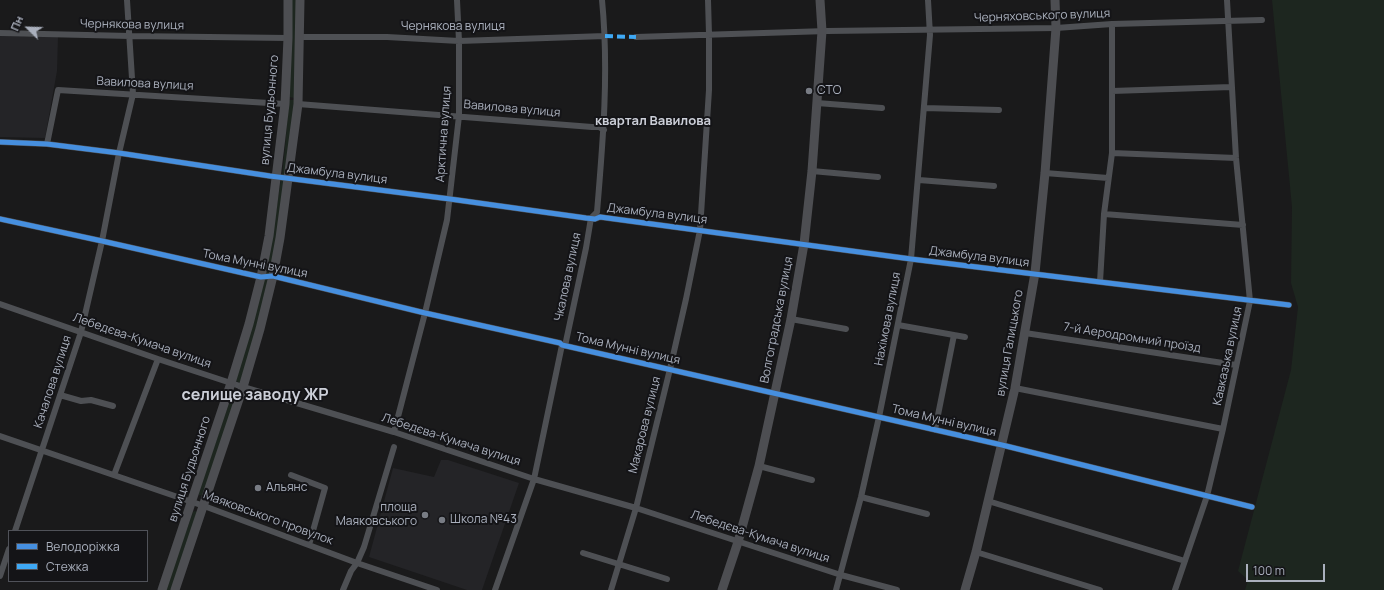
<!DOCTYPE html>
<html>
<head>
<meta charset="utf-8">
<style>
	body { margin:0 }
	#map { position:relative; width:1384px; height:590px; overflow:hidden; background:#1a1a1b; font-family:Manrope,sans-serif }
	canvas { display:block }
	.legend { position:absolute; left:8px; top:530px; width:140px; height:52px; box-sizing:border-box; background:#141417; border:1px solid #505259; margin:0; padding:5px 7px; list-style:none; font-size:12px; color:#aab0bd }
	.legend li { display:flex; align-items:center; gap:8px; height:20px }
	.legend b { width:20px; border:1px solid #505259 }
	.north { position:absolute; left:8px; top:8px; width:40px; height:40px; -webkit-text-stroke:3px #141417; paint-order:stroke; rotate:293deg; font-size:11px; font-weight:700; line-height:16px; text-align:center; color:#aab0bd }
	.north::after { content:''; display:block; margin:auto; width:14px; height:18px; background:#aab0bd; clip-path:polygon(50% 0,100% 100%,50% 72%,0 100%) }
	.scale { position:absolute; left:1246px; top:564px; width:79px; height:18px; box-sizing:border-box; border:2px solid #aab0bd; border-top:0; padding-left:5px; font-size:12px; line-height:14px; white-space:nowrap; color:#aab0bd; -webkit-text-stroke:3px #141417; paint-order:stroke }
</style>
</head>
<body>
<div id="map">
<canvas width="1384" height="590"></canvas>
<ul class="legend">
<li><b style="height:5px;background:#468fdf"></b>Велодоріжка</li>
<li><b style="height:5px;background:#3fa9f5"></b>Стежка</li>
</ul>
<div class="north">Пн</div>
<div class="scale">100 m</div>
</div>
<script>
const g = document.querySelector('canvas').getContext('2d');
g.lineJoin = 'round';
function paint(path, color) { g.fillStyle = color; g.fill(path, 'evenodd'); }
function trace(path, color, width, dash) { g.strokeStyle = color; g.lineWidth = width; g.lineCap = dash ? 'butt' : 'round'; g.setLineDash(dash || []); g.stroke(path); }
function drawText(font, color, halo, rows, align = 'center') {
  g.font = font + ' Manrope,sans-serif'; g.lineWidth = 4; g.setLineDash([]); g.textBaseline = 'middle'; g.strokeStyle = halo; g.fillStyle = color; for (const [text, x, y, turn = 0] of rows) {
    g.save(); g.translate(x, y); g.rotate((+turn || 0) * Math.PI / 180); g.textAlign = isNaN(turn) ? turn : align; if (halo) g.strokeText(text, 0, 0); g.fillText(text, 0, 0); g.restore();
  }
}
const built = new Path2D(`
	M0 36 58 37 57 71 45 138 0 137Z
	M441 460H448L519 483 482 590H467L369 557 393 468 434 477Z`);
const green = new Path2D(`
	M292 0H297L295 98 289 97Z
	M1272 0H1384V590H1245L1248 580 1238 571 1291 370 1298 307 1291 283 1292 207Z
	M289 100H295L286 176 282 175 285 147Z
	M281 179 286 180 270 274H264L272 237Z
	M269 279 259 322 240 383 236 381 263 280Z
	M236 389 238 390 203 496 199 495V491L233 391Z
	M194 511 198 512 171 590H165L193 512Z`);
const street = new Path2D(`
	M0 33 130 36 288 38
	M300 37H387L459 41 605 36
	M636 37 827 31 1056 28 1112 24 1262 20
	M1112 91 1231 87
	M817 103 882 108
	M298 104 592 127H599L604 130
	M924 108 999 110
	M0 142 47 144 119 153 270 176 450 199 586 218 595 219 600 217 911 259 1289 305
	M47 144 58 90 285 104
	M1112 153 1236 158
	M812 171 878 177
	M1045 173 1108 178
	M919 180 994 186
	M1104 214 1243 225
	M0 219 102 241 261 277 273 276 425 313 560 343 562 345 1002 445 1252 507
	M1100 282 1104 214 1112 153V24
	M0 304 158 359 243 387 394 432 534 479 636 508 841 575 897 590
	M791 319 846 329
	M898 325 965 337
	M1025 333 1236 365
	M565 346 586 248 591 218 597 212C603 141 609 71 602 0
	M1015 388 1223 429
	M60 395 81 401 91 400 113 406
	M935 430 954 335
	M394 432 425 313 447 220 459 116V41L457 0
	M0 436 204 506 357 563 437 590
	M759 466 812 480
	M114 475 158 359
	M291 475 325 488 309 545
	M861 497 927 514
	M988 501 1185 561
	M15 531 81 332 102 241 119 153 133 94 127 0
	M976 552 1100 590
	M583 553 667 579
	M0 576 9 549
	M343 590 351 571 357 563 364 547 394 447
	M495 590 534 479 562 345
	M611 590 636 508 670 369 686 299 700 230 709 90V34L708 0
	M836 590 861 497 879 417 911 259 930 35 928 0
	M1175 590 1207 496 1223 429 1250 301 1236 158 1227 0`);
const secondary = new Path2D(`
	M162 590 231 383 249 324 261 277 269 236 285 104 288 38V0
	M175 590 243 387 260 329 273 276 280 238 298 104 300 0
	M722 590 738 542 759 466 791 319 804 244 812 171 822 31 820 0
	M965 590 976 552 1015 388 1035 273 1045 173 1056 28 1055 0`);
const quiet = new Path2D(`
	M605 36 636 37`);
const cycleway = new Path2D(`
	M0 142 47 144 119 153 270 176 450 199 586 218 595 219 600 217 911 259 1289 305
	M0 219 102 241 261 277 273 276 425 313 560 343 562 345 1002 445 1252 507`);
const markers = [
	[809,91,4,"#787c84"],
	[258,488,4,"#787c84"],
	[425,515,4,"#787c84"],
	[442,520,4,"#787c84"]
];
const streetNames = [
	["Черняховського вулиця",1042,16,-2],
	["Чернякова вулиця",132,25,1],
	["Чернякова вулиця",453,27],
	["Вавилова вулиця",145,84,3],
	["Вавилова вулиця",512,109,5],
	["вулиця Будьонного",270,110,-85],
	["Арктична вулиця",444,134,-86],
	["Джамбула вулиця",337,174,7],
	["Джамбула вулиця",657,214,7],
	["Джамбула вулиця",979,257,7],
	["Тома Мунні вулиця",255,264,11],
	["Чкалова вулиця",568,277,-78],
	["Нахімова вулиця",888,319,-79],
	["Волгоградська вулиця",777,320,-79],
	["7-й Аеродромний проїзд",1132,338,9],
	["Лебедєва-Кумача вулиця",142,341,19],
	["вулиця Галицького",1010,343,-80],
	["Тома Мунні вулиця",628,349,13],
	["Кавказька вулиця",1228,356,-78],
	["Качалова вулиця",53,382,-72],
	["Тома Мунні вулиця",944,421,13],
	["Макарова вулиця",645,425,-76],
	["Лебедєва-Кумача вулиця",451,440,18],
	["вулиця Будьонного",190,469,-72],
	["Маяковського провулок",268,518,20],
	["Лебедєва-Кумача вулиця",760,537,18]
];
const poiNames = [
	["СТО",817,91],
	["Альянс",266,488],
	["площа",417,508,"right"],
	["Маяковського",417,522,"right"],
	["Школа №43",450,520]
];
const neighbourhoodNames = [
	["квартал Вавилова",653,121]
];
const districtNames = [
	["селище заводу ЖР",255,396]
];
paint(built, '#242427');
paint(green, '#1d261f');
trace(street, '#4e5054', 6);
trace(secondary, '#4d4e52', 9);
trace(quiet, '#3fa9f5', 4, [8, 4]);
trace(cycleway, '#468fdf', 5);
for (const [x, y, r, color] of markers) { const dot = new Path2D(); dot.arc(x, y, r, 0, 2 * Math.PI); g.fillStyle = color; g.fill(dot); trace(dot, '#141417', 1.5); }
drawText('12px', '#aab0bd', '#141417', streetNames);
drawText('12px', '#aab0bd', '#141417', poiNames, 'left');
drawText('bold 13px', '#cccfd8', '#141417', neighbourhoodNames);
drawText('bold 16px', '#cccfd8', '#141417', districtNames);
</script>
</body>
</html>
